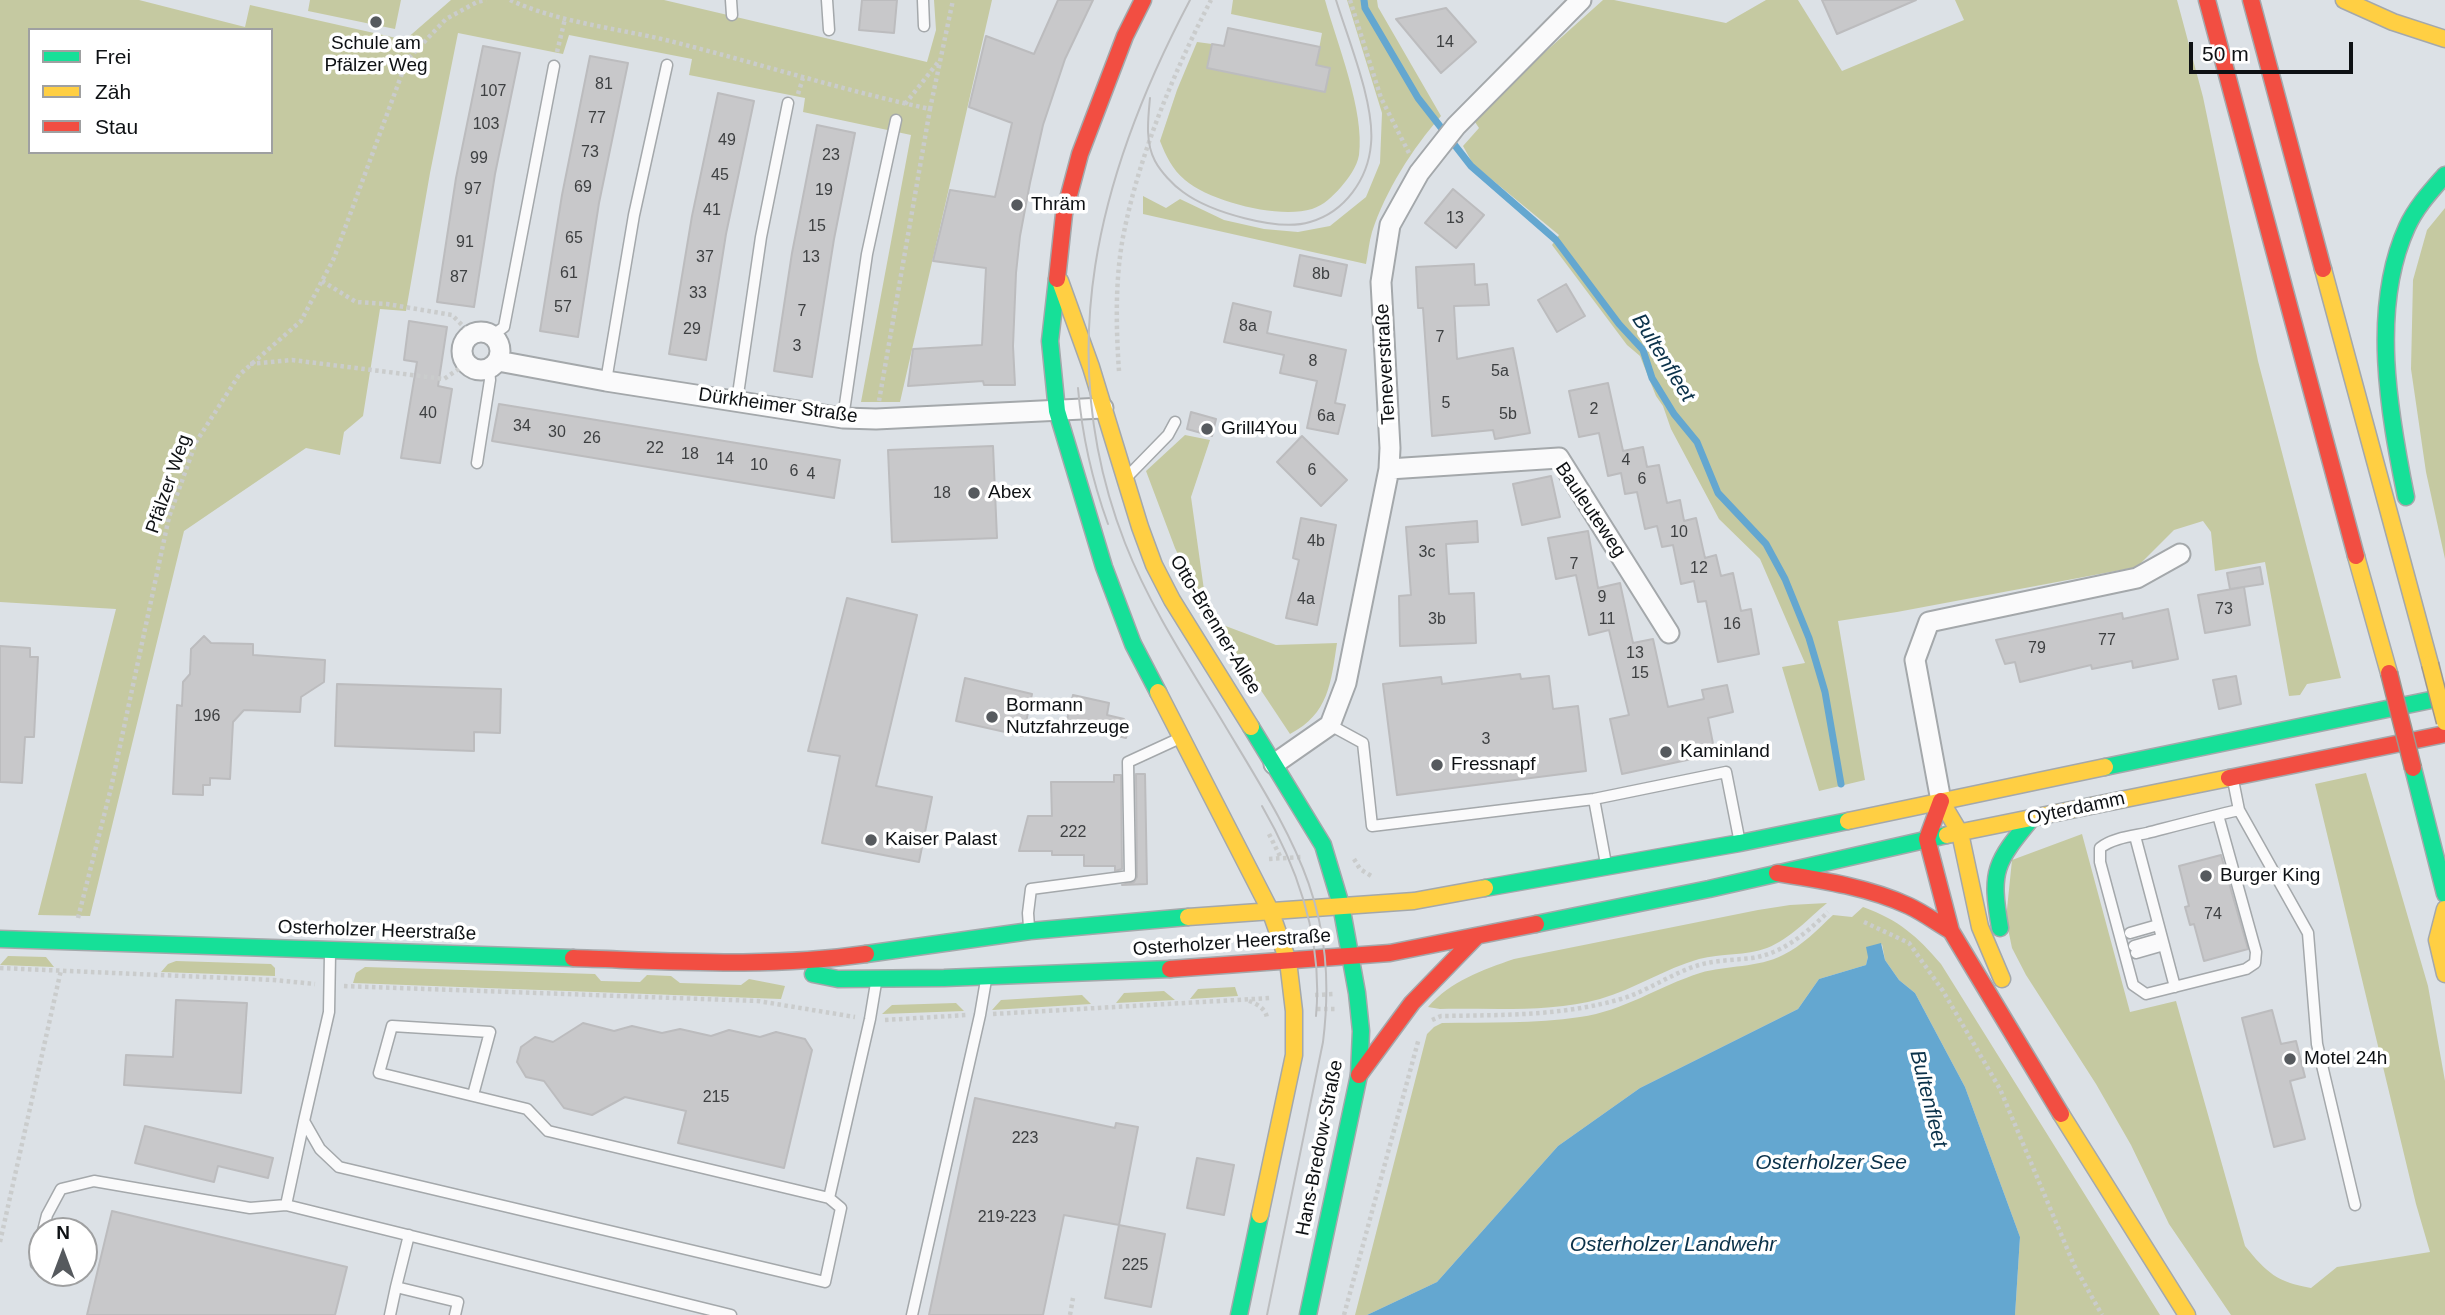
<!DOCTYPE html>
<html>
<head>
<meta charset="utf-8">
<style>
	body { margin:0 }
	#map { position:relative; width:2445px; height:1315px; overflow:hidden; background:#dce1e6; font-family:Arial,sans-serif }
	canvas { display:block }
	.legend { position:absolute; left:28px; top:28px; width:245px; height:126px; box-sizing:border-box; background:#fff; border:2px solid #9fa0a1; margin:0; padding:9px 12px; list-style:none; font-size:21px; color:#0e1114 }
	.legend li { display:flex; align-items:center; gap:14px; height:35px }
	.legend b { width:35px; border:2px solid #9fa0a1 }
	.north { position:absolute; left:28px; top:1217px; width:70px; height:70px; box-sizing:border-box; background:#fff; border:2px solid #9fa0a1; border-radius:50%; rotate:0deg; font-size:19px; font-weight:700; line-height:28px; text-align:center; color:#0e1114 }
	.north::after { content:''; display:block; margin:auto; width:24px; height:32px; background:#565a5e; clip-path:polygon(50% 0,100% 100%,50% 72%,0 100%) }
	.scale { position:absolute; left:2189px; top:42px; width:164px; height:32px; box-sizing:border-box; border:4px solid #0e1114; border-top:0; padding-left:9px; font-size:21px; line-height:24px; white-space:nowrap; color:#0e1114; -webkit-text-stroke:5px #fff; paint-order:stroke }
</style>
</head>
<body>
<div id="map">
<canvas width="2445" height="1315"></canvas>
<ul class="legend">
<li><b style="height:9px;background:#16e098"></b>Frei</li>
<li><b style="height:9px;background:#ffcf43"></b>Zäh</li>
<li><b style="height:9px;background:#f24e42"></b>Stau</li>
</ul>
<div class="north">N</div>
<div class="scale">50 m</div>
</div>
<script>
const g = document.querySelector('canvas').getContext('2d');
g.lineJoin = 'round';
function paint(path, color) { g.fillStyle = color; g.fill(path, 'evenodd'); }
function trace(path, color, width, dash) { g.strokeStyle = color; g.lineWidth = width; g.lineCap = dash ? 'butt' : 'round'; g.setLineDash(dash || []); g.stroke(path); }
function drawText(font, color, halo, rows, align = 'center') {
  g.font = font + ' Arial,sans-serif'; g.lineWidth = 7; g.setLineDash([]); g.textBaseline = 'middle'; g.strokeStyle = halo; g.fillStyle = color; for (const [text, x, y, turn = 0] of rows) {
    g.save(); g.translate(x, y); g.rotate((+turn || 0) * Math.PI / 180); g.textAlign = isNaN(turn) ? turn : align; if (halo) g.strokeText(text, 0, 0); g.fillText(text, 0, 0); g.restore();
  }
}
const green = new Path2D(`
	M0 0H139L245 27 250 5 405 40 451 0H664L927 62 936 30 934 0H992L900 402H861L911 135 803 112 805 98 689 75 692 59 569 35 563 54 458 33 430 173 406 311 380 309 363 416 344 432 340 455 306 448 184 531 90 916 38 915 116 609 0 602ZM30 30H271V152H30Z
	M310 0H401L395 29 308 11Z
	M1233 0H1325C1337 44 1365 111 1359 155 1357 167 1348 179 1341 187 1332 197 1324 205 1312 209 1279 219 1211 202 1185 180 1172 169 1166 156 1160 141L1177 90 1197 42 1212 44 1208 68 1325 92 1330 68 1316 65 1322 33 1231 14Z
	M1347 0H1377L1378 7 1441 116C1412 149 1386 190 1372 232 1369 242 1368 254 1366 264L1143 214V196L1166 208 1180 199 1224 220 1264 229 1298 232 1330 226 1366 197 1380 163 1382 113Z
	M1603 0H1614L1726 23 1766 0H1798L1842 71 1964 20 1955 0H2177L2203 97 2258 361 2341 678 2307 684 2300 695 2289 696 2265 562 2215 571 2211 532 2203 521 2174 530 2137 567 1897 612 1838 621 1865 780 1819 791 1782 667 1805 663 1760 559 1719 519 1671 429 1663 406 1656 396 1640 356 1627 345 1552 245 1559 235 1473 164 1463 146 1479 128 1475 122 1525 70Z
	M2445 208V559L2426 472 2411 369 2413 280 2427 230Z
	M1185 435 1210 440 1191 497 1205 597 1223 625 1276 645 1337 643C1331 682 1329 714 1290 734L1195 591 1175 548 1146 471Z
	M2366 773 2428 986 2445 1081V1315H2231L2169 1224 2131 1145 2096 1084 2026 975 2012 948 2006 919 2012 860 2082 834 2130 1012 2176 1001 2245 1246C2267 1273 2277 1282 2311 1288L2337 1267 2430 1252 2416 1204 2315 784Z
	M1827 903C1809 918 1790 939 1767 948 1746 956 1721 953 1699 959 1664 969 1635 989 1600 999 1549 1013 1492 1008 1440 1009L1428 1007C1451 981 1482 970 1514 959L1758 910 1790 905Z
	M1863 907C1899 920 1917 936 1941 964L2160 1315H2015L2020 1237 1965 1087 1915 993 1899 980 1885 960 1882 944 1868 957 1866 965 1819 979 1798 1009 1640 1088 1558 1146 1437 1282 1367 1315H1355L1427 1034 1434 1027 1442 1023C1487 1022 1535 1024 1580 1017 1624 1011 1659 986 1700 973 1727 965 1758 968 1783 955 1802 946 1818 929 1833 915L1852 917Z
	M8 956 46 957 54 967 0 965Z
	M176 961 271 964 275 968V976L161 972 168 964Z
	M365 967 595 974 601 981 640 982 647 975 671 976 680 983 741 985 749 979 785 986 781 999 353 983 356 973Z
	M1235 987 1238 996 1190 999 1198 989Z
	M1164 991 1175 1000 1116 1003 1124 993Z
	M1082 995 1091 1004 992 1010 1001 1000Z
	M956 1003 964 1011 882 1014 892 1005Z`);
const water = new Path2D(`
	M1881 943 1885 960 1899 980 1915 993 1965 1087 2020 1237 2015 1315H1367L1437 1282 1558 1146 1640 1088 1798 1009 1819 979 1866 965 1868 957 1866 947Z`);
const stream = new Path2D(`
	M1364 0 1365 8 1418 98 1471 166 1556 240 1619 324 1643 350 1652 378 1674 414 1697 442 1718 493 1766 544 1785 579 1809 638 1825 692 1841 784`);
const building = new Path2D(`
	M862 0H897L894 33 859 30Z
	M1058 0H1093L1065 59 1043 125 1030 183 1020 236 1016 273 1013 346 1015 385H984L983 381 908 386 913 349 982 345 986 268 933 261 950 190 995 197 1012 123 969 107 986 36 1034 54Z
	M1822 0H1916L1837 34Z
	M1446 8 1476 42 1441 73 1396 19Z
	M1228 28 1320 47 1316 65 1330 68 1325 92 1207 68 1212 44 1224 46Z
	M483 46 520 53 495 174 474 307 437 302 456 178Z
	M590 56 628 63 599 203 578 337 540 331 562 195Z
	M718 93 754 101 726 234 706 360 669 354 692 216Z
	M817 125 855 133 834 239 812 377 774 371 792 253Z
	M1453 189 1484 215 1456 248 1425 223Z
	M1300 255 1347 265 1341 296 1294 286Z
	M1474 264 1475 285 1487 284 1489 305 1454 306 1457 359 1513 348 1530 433 1495 439 1493 430 1432 436 1423 308H1418L1416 267Z
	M1566 284 1585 316 1557 332 1538 300Z
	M1233 303 1271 312 1267 333 1346 350 1335 403 1345 405 1338 434 1307 428 1317 381 1280 373 1284 355 1224 342Z
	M409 321 447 327 438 386 452 389 440 463 401 458 417 362 404 360Z
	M1608 383 1623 451 1643 447 1647 467 1659 465 1667 503 1680 500 1684 521 1696 518 1705 558 1716 555 1721 576 1733 573 1741 611 1751 609 1759 654 1718 662 1706 601 1698 602 1694 581 1681 584 1673 545 1662 547 1657 526 1645 529 1637 492 1625 494 1621 473 1608 476 1599 433 1579 437 1569 391Z
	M499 404 840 460 834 498 492 441Z
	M1191 412 1216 419 1212 436 1187 429Z
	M1302 436 1347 480 1321 506 1277 462Z
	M993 446 997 538 892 542 888 450Z
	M1551 476 1560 517 1522 525 1513 484Z
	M1301 518 1336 525 1317 625 1286 618 1299 560 1293 558Z
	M1477 521 1478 542 1446 544 1449 594 1474 593 1476 643 1400 646 1399 596 1411 595 1406 527Z
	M1588 531 1598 588 1620 583 1633 643 1653 639 1668 707 1704 699 1702 690 1727 685 1733 712 1708 718 1715 754 1622 774 1610 719 1629 715 1609 630 1589 635 1576 575 1556 579 1548 538Z
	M2260 567 2263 584 2230 589 2227 573Z
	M2244 587 2250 625 2205 633 2198 595Z
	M847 598 917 615 876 786 932 797 919 862 822 843 840 756 808 751Z
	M2168 609 2178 659 2133 668 2132 661 2092 669 2091 665 2020 682 2015 662 2005 664 1996 640 2122 613 2123 619Z
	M204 636 211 643 253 644V655L325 660 324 682 301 697 300 712 244 710 233 722 230 779 210 778V785H203V795L173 794 177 705 182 706 183 682 190 674 191 649Z
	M0 646 30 648V657H38L34 737H25L22 783 0 782Z
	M1520 674 1521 679 1549 676 1553 709 1578 706 1586 771 1397 795 1383 684 1441 677 1442 684Z
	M2236 676 2241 704 2219 709 2213 680Z
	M965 678 1032 694 1023 736 956 721Z
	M337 684 501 689 500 733 474 732V751L335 746Z
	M1073 695 1109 703 1107 715 1124 719 1129 726 1126 738 1066 724Z
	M1136 774H1145L1147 884 1122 885 1134 882 1137 877Z
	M1114 775H1121L1122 869 1115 871V866H1084V855H1052V851H1019L1028 816H1052L1051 782H1114Z
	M2221 855 2248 949 2204 961 2194 924 2190 925 2185 907 2189 906 2179 866Z
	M176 1000 247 1003 241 1093 124 1085 126 1055 173 1057Z
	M2272 1010 2281 1044 2296 1041 2305 1077 2290 1081 2305 1139 2274 1147 2242 1018Z
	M583 1023 614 1031 632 1026 662 1033 680 1029 711 1036 729 1030 760 1037 776 1032 805 1039 812 1050 784 1168 678 1143 686 1111 625 1097 592 1115 564 1108 544 1081 526 1077 517 1062 521 1047 535 1037 553 1042Z
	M975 1098 1115 1128 1116 1123 1138 1127 1119 1225 1064 1215 1043 1315H929Z
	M145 1126 273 1158 268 1178 218 1166 214 1182 135 1163Z
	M1197 1158 1234 1165 1224 1215 1187 1208Z
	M112 1211 347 1267 335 1315H87Z
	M1119 1225 1165 1234 1151 1307 1105 1298Z`);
const path = new Path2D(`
	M510 0C560 23 617 28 670 41 757 63 842 90 930 109L953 0
	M1350 0 1381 98 1410 155
	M557 52 565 19
	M798 94 803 78
	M905 104 939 61
	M322 281 356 302 387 304 452 315 471 334
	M250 364 292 360 444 379 466 364
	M1119 371C1116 328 1115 280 1123 237 1139 155 1173 74 1211 0
	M879 401 930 109
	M1269 834 1281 858
	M1269 859 1302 857
	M1354 859 1360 869 1373 877
	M78 918 111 788 169 517 196 442 239 375 301 321 334 258 407 60 446 19 477 2 486 0
	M1864 922 1909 943 1943 991 2000 1089 2074 1265 2102 1315
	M0 968 274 980 315 984
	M344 986 758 1001 855 1017
	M1315 995 1334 994
	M1249 1001C1257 1004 1266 1009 1267 1018
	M1317 1009H1337
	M993 1014 1271 998
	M885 1020 967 1015
	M1432 1020 1441 1016C1502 1015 1562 1016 1621 999 1648 991 1672 973 1699 965 1717 960 1735 960 1752 958 1784 953 1806 933 1828 912
	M0 1242 61 970
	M1070 1315 1073 1298
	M1344 1315 1419 1038`);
const lane = new Path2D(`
	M731 0 732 15
	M827 0 829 30
	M923 0 924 26
	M493 335 504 327 554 66
	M606 381 634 215 667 65
	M737 401 761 237 788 103
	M843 418 867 254 896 120
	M477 463 490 380 489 369
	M1127 477 1168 435 1175 422
	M1330 725 1363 743 1372 826 1594 799 1726 772 1739 838
	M2233 780 2239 810 2308 933 2317 1044 2355 1205
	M1594 799 1606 864
	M2218 815 2256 952 2255 963 2246 969 2146 994 2133 985 2100 862V848C2112 838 2133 836 2147 833 2178 825 2208 817 2239 810
	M2135 836 2175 987
	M1029 927 1028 913 1031 889 1130 876 1128 762 1178 739
	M2130 933 2158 925
	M2134 946 2162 938
	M2136 953 2164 945
	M330 954 329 1012 304 1121 320 1149 339 1167 825 1282 841 1208 829 1198 870 1019 876 983
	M473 1095 490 1032 392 1026 379 1073 527 1109 548 1131 829 1198
	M304 1121 286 1205 731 1315
	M43 1231 47 1215 61 1189 94 1181 250 1208 286 1205
	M36 1264 42 1238
	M396 1287 409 1235
	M390 1315 396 1287 458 1302 455 1315
	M912 1315 980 1015 986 980`);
const street = new Path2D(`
	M462 351a19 19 0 1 1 38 0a19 19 0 1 1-38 0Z
	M498 361 606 381 843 418 876 419 1103 408
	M1389 469 1559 458 1669 633
	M1274 764 1330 725 1346 683 1389 469 1390 448 1381 282 1390 225 1419 173 1456 126 1581 0
	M1941 801 1915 660 1929 622 2137 578 2180 554`);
const fast = new Path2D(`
	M1057 279 1050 341 1057 411 1104 567 1133 644 1158 692
	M2406 497C2389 413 2370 308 2407 227 2416 207 2431 191 2445 175
	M1251 727 1323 845 1341 905 1357 993 1361 1031 1359 1075 1308 1315
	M2105 767 2445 697
	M2413 768 2445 894
	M1485 888 1740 843 1848 821
	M1536 924 1709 889 1947 835
	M2000 928C1990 870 1995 863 2032 818
	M0 939 573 958
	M866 954 1030 931 1188 917
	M813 974 838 979 944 978 1170 969
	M1239 1315 1260 1215`);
const slow = new Path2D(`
	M2344 0 2393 22 2445 39
	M2323 269 2430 664
	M1060 281 1091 367 1140 527 1154 565 1172 600 1251 727
	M2356 556 2389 673
	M1158 692 1270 910 1288 961 1294 1011V1055L1260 1215
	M1941 801 1960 833 1980 927 2002 979
	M1848 821 2105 767
	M1947 835 2229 778
	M2445 909 2437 940 2445 974
	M1188 917 1414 901 1485 888
	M2061 1114 2187 1315`);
const jam = new Path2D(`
	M2207 0 2356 556
	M2251 0 2323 269
	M1057 279 1064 214 1080 154 1125 36 1143 0
	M2229 778 2445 734
	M1941 801 1927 839 1951 931 2061 1114
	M1777 873C1821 880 1868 887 1909 906 1924 913 1937 923 1951 931
	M573 958C671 961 768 968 866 954
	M1170 969 1390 953 1536 924
	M1359 1075 1412 1003 1477 936`);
const tram = new Path2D(`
	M1190 0C1098 174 1051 353 1125 543 1150 607 1189 666 1224 724 1291 836 1340 905 1323 1042L1267 1315
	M1150 98C1148 119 1145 142 1155 161 1161 172 1173 185 1183 192 1210 212 1278 232 1310 222 1345 212 1368 179 1371 144 1375 104 1348 39 1336 0
	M1078 388C1082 435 1092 480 1108 524
	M1262 806C1299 870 1323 941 1316 1016`);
const slowBridge = new Path2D(`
	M2430 664 2445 722`);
const jamBridge = new Path2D(`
	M2389 673 2413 768`);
const markers = [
	[376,22,7,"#565a5e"],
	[1017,205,7,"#565a5e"],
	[1207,429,7,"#565a5e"],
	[974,493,7,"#565a5e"],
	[992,717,7,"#565a5e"],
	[1666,752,7,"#565a5e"],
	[1437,765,7,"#565a5e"],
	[871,840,7,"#565a5e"],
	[2206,876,7,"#565a5e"],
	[2290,1059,7,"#565a5e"]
];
const numberNames = [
	["14",1445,43],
	["81",604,85],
	["107",493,92],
	["77",597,119],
	["103",486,125],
	["49",727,141],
	["73",590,153],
	["23",831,156],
	["99",479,159],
	["45",720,176],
	["69",583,188],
	["97",473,190],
	["19",824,191],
	["41",712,211],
	["13",1455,219],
	["15",817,227],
	["65",574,239],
	["91",465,243],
	["37",705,258],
	["13",811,258],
	["61",569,274],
	["8b",1321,275],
	["87",459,278],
	["33",698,294],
	["57",563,308],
	["7",802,312],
	["8a",1248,327],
	["29",692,330],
	["7",1440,338],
	["3",797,347],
	["8",1313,362],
	["5a",1500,372],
	["5",1446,404],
	["2",1594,410],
	["40",428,414],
	["5b",1508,415],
	["6a",1326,417],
	["34",522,427],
	["30",557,433],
	["26",592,439],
	["22",655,449],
	["18",690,455],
	["14",725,460],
	["4",1626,461],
	["10",759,466],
	["6",1312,471],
	["6",794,472],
	["4",811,475],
	["6",1642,480],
	["18",942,494],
	["10",1679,533],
	["4b",1316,542],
	["3c",1427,553],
	["7",1574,565],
	["12",1699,569],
	["9",1602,598],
	["4a",1306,600],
	["73",2224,610],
	["3b",1437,620],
	["11",1607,620],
	["16",1732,625],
	["77",2107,641],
	["79",2037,649],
	["13",1635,654],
	["15",1640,674],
	["196",207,717],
	["3",1486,740],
	["222",1073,833],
	["74",2213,915],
	["215",716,1098],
	["223",1025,1139],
	["219-223",1007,1218],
	["225",1135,1266]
];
const poiNames = [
	["Schule am",376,44,"center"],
	["Pfälzer Weg",376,66,"center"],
	["Thräm",1031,205],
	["Grill4You",1221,429],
	["Abex",988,493],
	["Bormann",1006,706],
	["Nutzfahrzeuge",1006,728],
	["Kaminland",1680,752],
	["Fressnapf",1451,765],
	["Kaiser Palast",885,840],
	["Burger King",2220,876],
	["Motel 24h",2304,1059]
];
const streetNames = [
	["Teneverstraße",1386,364,-93],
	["Dürkheimer Straße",778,406,8],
	["Pfälzer Weg",169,484,-71],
	["Bauleuteweg",1590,510,56],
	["Otto-Brenner-Allee",1215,625,59],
	["Oyterdamm",2076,809,-12],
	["Osterholzer Heerstraße",377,931,2],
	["Osterholzer Heerstraße",1232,943,-4],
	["Hans-Bredow-Straße",1320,1148,-79]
];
const waterNames = [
	["Bultenfleet",1663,358,58],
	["Bultenfleet",1928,1099,76],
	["Osterholzer See",1831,1163],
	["Osterholzer Landwehr",1673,1245]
];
paint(green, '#c5c9a1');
paint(water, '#64a7d0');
trace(stream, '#64a7d0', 7);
paint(building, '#c8c8ca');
trace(building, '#bcbcbe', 2);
trace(lane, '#a4a8ab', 13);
trace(street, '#a4a8ab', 23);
trace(fast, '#a4a8ab', 19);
trace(slow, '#a4a8ab', 19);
trace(jam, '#a4a8ab', 19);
trace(path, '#cacccc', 4.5, [3.5, 3.5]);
trace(lane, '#fafafb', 10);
trace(street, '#fafafb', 19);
trace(fast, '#16e098', 16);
trace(slow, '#ffcf43', 16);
trace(jam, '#f24e42', 16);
trace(tram, '#bcbdbf', 2);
trace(slowBridge, '#9d9790', 19, []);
trace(jamBridge, '#9d9790', 19, []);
trace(slowBridge, '#ffcf43', 16);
trace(jamBridge, '#f24e42', 16);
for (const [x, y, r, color] of markers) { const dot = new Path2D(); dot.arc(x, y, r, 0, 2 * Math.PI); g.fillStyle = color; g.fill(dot); trace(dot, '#fff', 2.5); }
drawText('16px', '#3e4042', null, numberNames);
drawText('19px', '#0e1114', '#fff', poiNames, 'left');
drawText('19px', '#0e1114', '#fff', streetNames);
drawText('italic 21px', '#0b324a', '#fff', waterNames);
</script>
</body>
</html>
